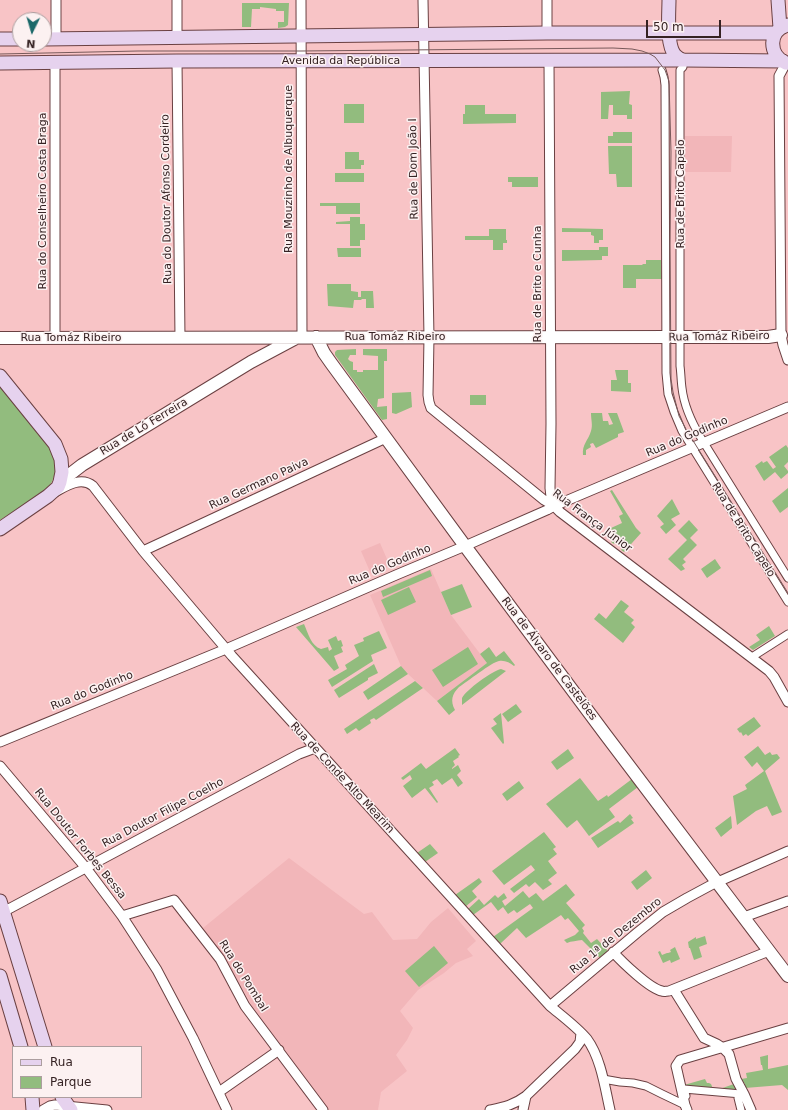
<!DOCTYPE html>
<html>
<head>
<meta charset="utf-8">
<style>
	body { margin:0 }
	#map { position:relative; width:788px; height:1110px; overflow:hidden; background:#f8c4c6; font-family:"DejaVu Sans",sans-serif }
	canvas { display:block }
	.legend { position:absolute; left:12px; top:1046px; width:130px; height:52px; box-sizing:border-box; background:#fcf1f1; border:1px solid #ac9e9f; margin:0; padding:5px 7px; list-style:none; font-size:12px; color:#352223 }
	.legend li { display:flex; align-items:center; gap:8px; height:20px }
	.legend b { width:20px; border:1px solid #ac9e9f }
	.north { position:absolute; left:12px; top:12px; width:40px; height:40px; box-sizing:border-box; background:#fcf1f1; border:1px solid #ac9e9f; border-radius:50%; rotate:185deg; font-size:11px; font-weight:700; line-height:16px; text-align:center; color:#352223 }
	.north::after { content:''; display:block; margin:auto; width:14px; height:18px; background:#1b6869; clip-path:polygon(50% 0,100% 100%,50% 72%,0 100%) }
	.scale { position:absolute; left:646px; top:20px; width:75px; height:18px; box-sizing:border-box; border:2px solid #352223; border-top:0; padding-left:5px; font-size:12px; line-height:14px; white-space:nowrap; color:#352223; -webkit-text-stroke:3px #fcf1f1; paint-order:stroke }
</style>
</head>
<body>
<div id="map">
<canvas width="788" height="1110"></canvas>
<ul class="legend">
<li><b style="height:5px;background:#e6d2ee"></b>Rua</li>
<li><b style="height:11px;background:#92bc7e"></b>Parque</li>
</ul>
<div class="north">N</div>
<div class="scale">50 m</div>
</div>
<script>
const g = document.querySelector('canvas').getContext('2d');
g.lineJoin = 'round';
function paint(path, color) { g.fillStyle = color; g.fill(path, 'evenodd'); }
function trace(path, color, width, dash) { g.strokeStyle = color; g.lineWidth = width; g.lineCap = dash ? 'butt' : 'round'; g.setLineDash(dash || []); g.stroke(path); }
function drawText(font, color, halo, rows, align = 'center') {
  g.font = font + ' "DejaVu Sans",sans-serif'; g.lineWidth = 3; g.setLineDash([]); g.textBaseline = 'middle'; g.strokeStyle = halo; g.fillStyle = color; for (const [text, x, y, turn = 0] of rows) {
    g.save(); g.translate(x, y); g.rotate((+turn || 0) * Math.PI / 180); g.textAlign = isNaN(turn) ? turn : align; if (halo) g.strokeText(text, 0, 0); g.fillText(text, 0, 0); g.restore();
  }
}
const built = new Path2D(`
	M685 136H732L731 172H685Z
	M380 543 390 566 371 574 361 551Z
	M431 569 451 615 487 663 437 701 408 674 401 666 370 595Z
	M289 858 364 914 372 912 393 940 417 939 431 922 448 908 476 941 467 949 473 956 456 963 444 973 418 990 400 1011 413 1028 407 1040 396 1055 407 1071 381 1092 378 1110H326L254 1012 248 998 203 928Z`);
const green = new Path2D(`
	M242 3H289L288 25 285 27 278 28V22H284V11H276V9L260 7V9H252L251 27H242Z
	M630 91 629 104 632 105V119H627V115H613V105H609L608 119H601V92Z
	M344 104H364V123H344Z
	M465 105H485V114H516V123L463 124V114H465Z
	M613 132H632V143H608V136H613Z
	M608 146H632V187H617L616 174H609Z
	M345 152H359V160H364V165H361V169H345Z
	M335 173H364V182H335Z
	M508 177H538V187H512V182H508Z
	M320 203H360V214H336V206H320Z
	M350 217H360V224H365V240H360V246H350V224H336V222L350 221Z
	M562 228 603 229V240H599V243H594V236L591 235V232H562Z
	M489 229H506V240H507V243H503V250H493V240H465V236H489Z
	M599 247H608V256H602V260L562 261V250H599Z
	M337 248H361V257H338Z
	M646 260H661L662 279H636V288H623V265H642L643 264H646Z
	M327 284H351V291L358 292V297H361V291H373L374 308H366V299H362L361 300H354L353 308 328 306Z
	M356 349V355H350L348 359 350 361 353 362V370H357V372H363V370H378V356L363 355V349H387V361H384V398L378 399 377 407 387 406V419L382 420 335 355V352L337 350Z
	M615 370H628V383H631V392L611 391V380H617Z
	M0 386 51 450C59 465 56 482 43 493 38 496 32 500 27 503 18 509 9 514 0 520Z
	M411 392 412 407 396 414 392 413V393Z
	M470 395H486V405H470Z
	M591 413H602L603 421H608L609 425 613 424 608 413H617L624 432 618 434V437L596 448 593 443 590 444 591 447 586 450V455H583C582 444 588 441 591 431 593 425 591 420 591 413Z
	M786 445 788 448V462L784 466 788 471V473L781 479 775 472 764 481 755 466 762 461 763 463 767 461 773 469 776 467 769 457Z
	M788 488V507L780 513 772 501Z
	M612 490 636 528 641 533 624 552 621 550 627 543 620 537 614 544 611 542 615 538 611 528 622 523 619 516 623 514 610 491Z
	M672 499 680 514 671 519 676 525 666 534 660 527 664 524 657 516Z
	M689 520 698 530 690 538 697 545 683 559 686 562 682 565 685 569 681 571 668 559 687 540 678 531Z
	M715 559 721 568 707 578 701 569Z
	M430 570 432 576 383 597 381 591Z
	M462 584 472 607 451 615 441 592Z
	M409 587 416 602 388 615 381 600Z
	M621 600 629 606 624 612 634 620 631 623 635 627 623 643 594 619 599 613 606 619Z
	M304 624C308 633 311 646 321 649L328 647 329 651 332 649 328 640 336 636 338 641 341 640 343 646 341 647 343 652 334 656 339 668 334 671 296 627Z
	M769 626 775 636 753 650 749 647 760 640 756 635Z
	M379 631 387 648 371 655 373 661 332 687 328 680 347 669 345 665 359 656 354 645 364 641 363 638Z
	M468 647 478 664 443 687 432 670Z
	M489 647 496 657 504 651 515 665 514 666C510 663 505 660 499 661 492 662 467 682 459 687 452 694 450 701 455 710L449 715 437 701 487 663 480 654Z
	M374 664 378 673 368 678V680L339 698 334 690Z
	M401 666 408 674 368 700 363 692Z
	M501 669 506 671 462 705V698C466 690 492 671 501 669Z
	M415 681 423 688 376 720 374 718 370 720 371 723 359 731 356 728 347 734 344 729Z
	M516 704 522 712 508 722 502 714Z
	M501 713 504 743 503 744 491 728 497 724 493 719Z
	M754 717 761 726 748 736 746 734 743 736 741 732 740 733 737 729Z
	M758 746 765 755 770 752 772 755 777 754 780 758 765 771 782 812 772 816 767 806 756 811 737 825 733 796 747 789 745 785 764 771 757 762 752 767 744 757Z
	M455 748 460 755 458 756 459 757 453 761 455 765 452 768V769L458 765 461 771 457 775 463 783 458 787 452 778 442 785 437 779 432 782 434 785 429 788 438 802 437 803 425 788 412 798 403 786 412 779 410 775 403 780 401 778 421 763 426 769Z
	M568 749 574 758 557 770 551 762Z
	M580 778 598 801 607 795 608 797 632 779 638 787 609 809 615 817 589 836 577 820 567 828 546 804Z
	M519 781 524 788 507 801 502 794Z
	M630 814 633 818 631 819 634 823 598 848 591 838 618 821 620 823Z
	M731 816 732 828 721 837 715 828Z
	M544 832 556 847 553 849 557 854 548 861 557 873 548 880 552 884 543 890 535 882 529 887 526 884 514 893 510 889 535 870 531 865 504 885 492 871Z
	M430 844 438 853 425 862 417 853Z
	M646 870 652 878 637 890 631 882Z
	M479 878 482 882 472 891 477 897 465 907 455 895Z
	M566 884 575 895 566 903 585 925 582 928 584 931 583 933 591 943 597 939 608 951 600 958 582 940C577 941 571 941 567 943L564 940 575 935 579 931 568 918 565 920 561 915 526 938 517 928 500 944 493 937 533 908 530 904 517 913 514 910 508 914 503 907 498 911 491 902 473 915 468 909 479 899 484 905 495 895 498 898 504 893 507 898 502 901 505 906 523 891 529 898 536 893 543 901Z
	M705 936 707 944 699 947 702 957 694 960 690 948H689L688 942 696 937V939Z
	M434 946 448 963 419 987 405 971Z
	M675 947 680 959 671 963 670 960 663 963 658 952 660 951 662 955 667 953H668L671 952 670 950Z
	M768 1055V1069L788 1065V1090L782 1085 745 1088V1084L741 1079 747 1078 746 1073 763 1070 762 1065H761L760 1057Z
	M705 1079 707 1083H709L711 1084 714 1091 734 1084 741 1094 684 1089V1085Z`);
const pedestrian = new Path2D(`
	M683 60V67L680 70V366C681 373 681 381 682 388 684 406 692 423 701 438L788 578
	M662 70 664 77 665 85 666 373 668 394 674 412 682 431 788 602
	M752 657 788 634
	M603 1079 620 1082 633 1083 646 1086 662 1094 685 1105
	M686 1096 684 1089 741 1094 742 1098H738L741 1110`);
const minor = new Path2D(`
	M56 0V39
	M301 0 302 337
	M423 0 429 337 428 395 429 402 431 408 544 500 554 506 560 512 769 671 774 677 788 702
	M547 33V0
	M177 37V0
	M177 61 180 338
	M549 61 551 424 550 488 551 497 554 506
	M786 63 779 76 781 335 783 345 788 360
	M55 338V63
	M55 492C66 486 81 476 93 486L143 551 232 656 550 1006C562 1016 577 1027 587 1039 601 1058 605 1088 610 1110
	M143 551 386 438
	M0 742 226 649 396 575 465 546 547 510 554 506 788 407
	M0 766 86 868 122 916 157 970 193 1038 227 1110
	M3 912 299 754 315 748
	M122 916 174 900 220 959 245 1006 323 1110
	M744 917 788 901
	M613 952C622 962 650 989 662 991 664 992 666 991 669 991L769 951
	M674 990 704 1038 717 1044 723 1048 729 1054 736 1079 744 1094 751 1110
	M550 1006 638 932 663 912 687 898 713 884 788 851
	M219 1092 279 1050
	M43 1110 50 1106 55 1105 107 1110
	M490 1110C504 1107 514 1105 526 1096L575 1049 580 1042 581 1033
	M523 1110 526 1096
	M687 1110 685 1105 677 1070 676 1066 680 1060 788 1028`);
const tertiary = new Path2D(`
	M316 337 324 353 331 363 465 546 605 734 788 976
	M0 338 680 337H768L781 335
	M60 482 82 465 251 362 296 338`);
const secondary = new Path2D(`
	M669 0C669 13 666 45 675 55 677 57 680 59 683 60
	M778 0 780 28
	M0 39H20
	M44 39 547 33H776
	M0 63 177 61 683 60 783 61
	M786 63C768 55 768 30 788 25
	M0 376 55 444 61 459 62 472 60 482 58 487 48 496 0 529
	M0 901 45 1047
	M0 976 21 1047
	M32 1097 33 1110
	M62 1097 71 1110`);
const tram = new Path2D(`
	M0 54 138 51H301L613 48 632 49 642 51 650 54 655 57 665 70 669 81 671 152 670 245 671 379 673 392 679 416 687 431 788 593`);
const streetNames = [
	["Avenida da República",341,61],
	["Rua Mouzinho de Albuquerque",289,169,-90],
	["Rua de Dom João I",414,169,-91],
	["Rua de Brito Capelo",681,194,-90],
	["Rua do Doutor Afonso Cordeiro",167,199,-91],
	["Rua do Conselheiro Costa Braga",43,201,-90],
	["Rua de Brito e Cunha",538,284,-90],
	["Rua Tomáz Ribeiro",395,337],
	["Rua Tomáz Ribeiro",719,337,-1],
	["Rua Tomáz Ribeiro",71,338],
	["Rua de Ló Ferreira",144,427,-31],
	["Rua do Godinho",687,437,-23],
	["Rua Germano Paiva",259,484,-25],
	["Rua França Júnior",592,521,37],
	["Rua de Brito Capelo",743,530,58],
	["Rua do Godinho",390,565,-23],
	["Rua de Álvaro de Castelões",549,659,53],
	["Rua do Godinho",92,691,-22],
	["Rua de Conde Alto Mearim",342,778,47],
	["Rua Doutor Filipe Coelho",163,813,-28],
	["Rua Doutor Forbes Bessa",80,844,51],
	["Rua 1ª de Dezembro",616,936,-39],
	["Rua do Pombal",243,976,58]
];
paint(built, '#f2b6b9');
paint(green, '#92bc7e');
trace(pedestrian, '#6a4042', 9);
trace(minor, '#6a4042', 11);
trace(tertiary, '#6a4042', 14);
trace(secondary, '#6a4042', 15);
trace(pedestrian, '#fff', 7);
trace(minor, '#fff', 9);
trace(tertiary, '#fff', 12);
trace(secondary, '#e6d2ee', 13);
trace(tram, '#77595a', 1);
drawText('11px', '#352223', '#fcf1f1', streetNames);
</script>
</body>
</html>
